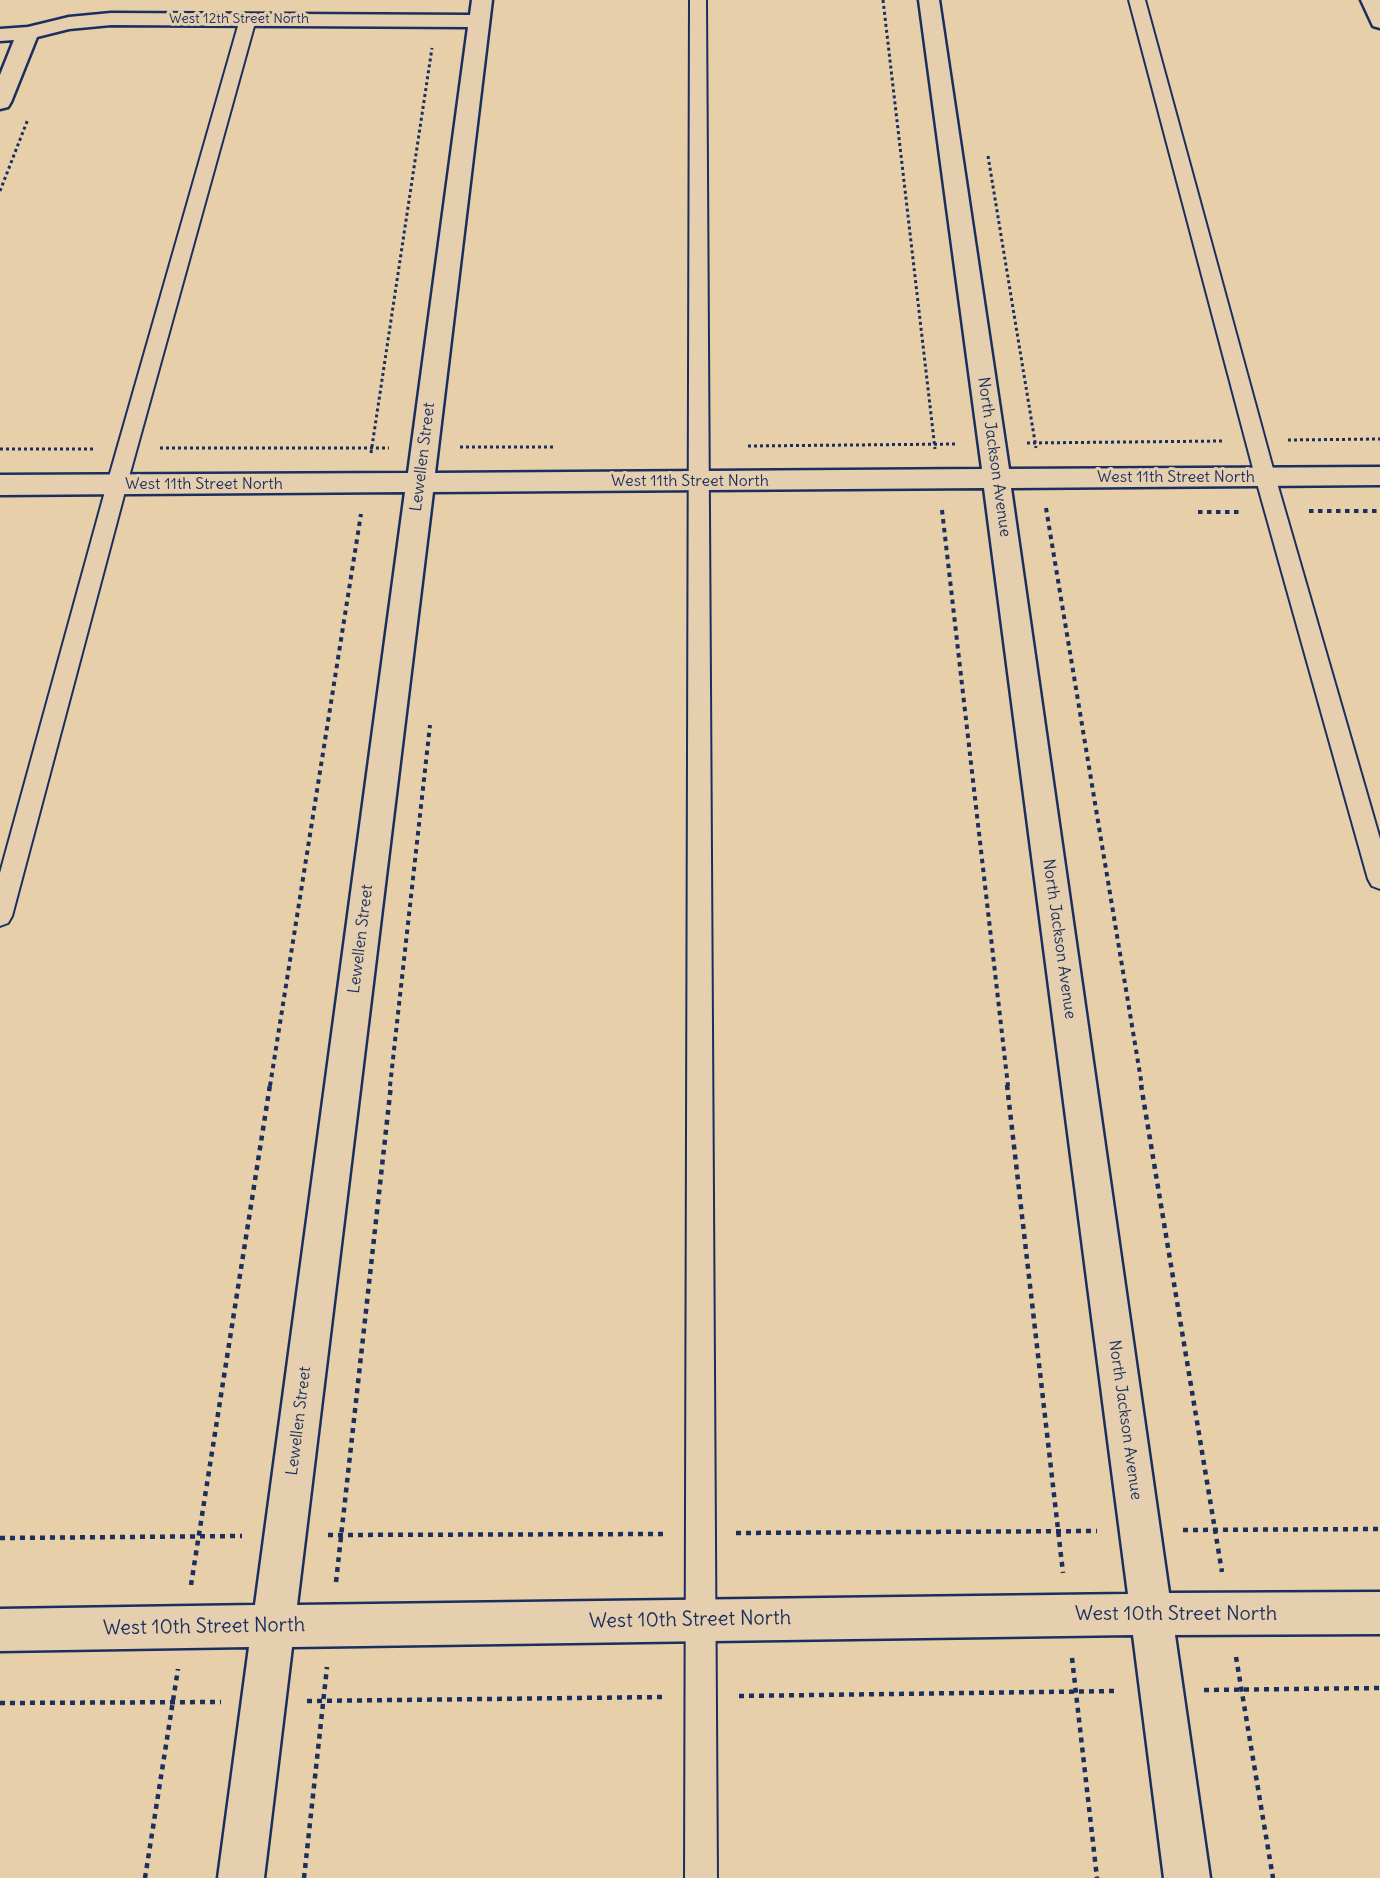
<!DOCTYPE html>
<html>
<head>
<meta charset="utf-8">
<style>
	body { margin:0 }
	canvas { display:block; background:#e7cfaa }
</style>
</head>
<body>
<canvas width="1380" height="1878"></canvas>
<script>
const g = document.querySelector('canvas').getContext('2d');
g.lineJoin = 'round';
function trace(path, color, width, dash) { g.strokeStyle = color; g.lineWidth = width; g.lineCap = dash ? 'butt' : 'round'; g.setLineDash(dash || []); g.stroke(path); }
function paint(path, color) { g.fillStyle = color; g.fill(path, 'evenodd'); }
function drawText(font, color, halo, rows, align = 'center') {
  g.font = font + ' Delius,sans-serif'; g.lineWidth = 6; g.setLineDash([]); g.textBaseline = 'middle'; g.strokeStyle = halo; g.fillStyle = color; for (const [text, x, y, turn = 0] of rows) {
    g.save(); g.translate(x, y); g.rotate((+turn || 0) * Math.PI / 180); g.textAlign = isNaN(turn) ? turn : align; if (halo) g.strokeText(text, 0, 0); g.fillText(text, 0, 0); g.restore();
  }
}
const pathFar2 = new Path2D(`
	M883 0 935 449
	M988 156 1036 448
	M0 191 28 119
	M1288 440 1380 439
	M1027 443 1223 441
	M748 446 956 444
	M460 447H554
	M160 448H389
	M0 449H95
	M371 453 432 48`);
const pathFar1 = new Path2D(`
	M1046 508 1142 1086
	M942 510 1008 1086
	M1309 511H1380
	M1198 512H1241
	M270 1086 361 514
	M390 1086 430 725`);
const path = new Path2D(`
	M1007 1085 1063 1573
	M1141 1085 1222 1572
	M1183 1530 1380 1529
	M736 1533 1097 1531
	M328 1535 665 1534
	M0 1538 242 1536
	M336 1582 391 1085
	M191 1585 270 1085
	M1236 1657 1273 1878
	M1072 1658 1097 1878
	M1204 1690 1380 1688
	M739 1696 1118 1691
	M307 1701 665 1697
	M0 1703 221 1702
	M145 1878 178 1669
	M304 1878 327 1667`);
const service = new Path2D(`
	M690 0H706L717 1878H685Z
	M1129 0H1145L1275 476 1380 839V889L1372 886 1368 879 1255 476Z
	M248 14 256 19 127 484 12 916 8 923 0 926V873L107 484 240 19Z`);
const minor = new Path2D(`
	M472 0H492L435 473 982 469 919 0H939L1009 469 1380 467V485L1011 488 1169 1593 1380 1592V1634L1175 1635 1210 1878H1164L1133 1635 292 1647 264 1878H218L249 1647 0 1651V1609L255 1605 405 492 0 495V475L408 473 468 27 111 25 69 29 37 37 11 102 8 107 0 109V75L14 40 0 41V29L28 27 69 17 111 13 470 15ZM984 488 1128 1594 297 1605 433 492Z`);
const tertiary = new Path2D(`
	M1361 0H1380V28L1373 26Z`);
const farStreetnames = [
	["West 12th Street North",239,19]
];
const streetNames = [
	["Lewellen Street",423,457,-83],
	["North Jackson Avenue",994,457,82],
	["West 11th Street North",1176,477],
	["West 11th Street North",690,481],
	["West 11th Street North",204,484],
	["Lewellen Street",361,939,-83],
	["North Jackson Avenue",1059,939,82],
	["North Jackson Avenue",1125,1420,82],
	["Lewellen Street",299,1421,-83]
];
const nearStreetnames = [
	["West 10th Street North",1176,1614],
	["West 10th Street North",690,1620,-1],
	["West 10th Street North",204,1627,-1]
];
trace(service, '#1b2f5e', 4);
trace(minor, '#1b2f5e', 5);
trace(tertiary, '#1b2f5e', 5);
trace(pathFar2, '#1b2f5e', 3, [3, 3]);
trace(pathFar1, '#1b2f5e', 4, [4.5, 4.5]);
trace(path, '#1b2f5e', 4.5, [5, 5]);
paint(service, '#e5cfaf');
paint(minor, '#e5cfaf');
paint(tertiary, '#e5cfaf');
drawText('14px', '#1b2f5e', '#e5cfaf', farStreetnames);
drawText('16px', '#1b2f5e', '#e5cfaf', streetNames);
drawText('20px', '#1b2f5e', '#e5cfaf', nearStreetnames);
</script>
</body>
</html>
